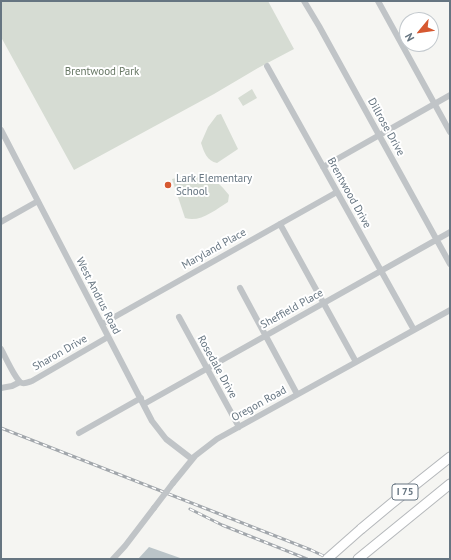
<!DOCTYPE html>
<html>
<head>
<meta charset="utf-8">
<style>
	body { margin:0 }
	#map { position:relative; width:451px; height:560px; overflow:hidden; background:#f5f5f2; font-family:"PT Sans",sans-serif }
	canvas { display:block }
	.frame { position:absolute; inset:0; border:2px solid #667581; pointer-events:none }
	.north { position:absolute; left:399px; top:12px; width:40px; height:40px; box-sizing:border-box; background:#fff; border:1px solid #c2c8cd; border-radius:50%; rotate:241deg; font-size:11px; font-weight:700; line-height:16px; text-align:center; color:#667581 }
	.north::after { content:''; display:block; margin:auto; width:14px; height:18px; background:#d65931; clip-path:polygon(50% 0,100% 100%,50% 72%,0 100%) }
</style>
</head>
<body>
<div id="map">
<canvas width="451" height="560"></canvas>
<div class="frame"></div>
<div class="north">N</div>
</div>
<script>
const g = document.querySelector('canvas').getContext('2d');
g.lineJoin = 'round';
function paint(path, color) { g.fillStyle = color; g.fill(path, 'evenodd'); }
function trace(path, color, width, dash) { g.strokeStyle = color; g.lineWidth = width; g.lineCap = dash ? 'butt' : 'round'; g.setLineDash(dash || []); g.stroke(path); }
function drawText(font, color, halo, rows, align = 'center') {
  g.font = font + ' "PT Sans",sans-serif'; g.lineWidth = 4; g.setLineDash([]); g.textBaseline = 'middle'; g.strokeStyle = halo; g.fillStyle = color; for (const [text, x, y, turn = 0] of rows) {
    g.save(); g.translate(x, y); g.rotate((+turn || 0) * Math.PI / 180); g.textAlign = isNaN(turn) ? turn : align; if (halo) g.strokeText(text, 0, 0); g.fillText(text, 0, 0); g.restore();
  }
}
const green = new Path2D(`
	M1 1H268L294 49 258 68 214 94 74 170 1 37Z
	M252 89 257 98 243 106 238 98Z
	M221 114 238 149 217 163C207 161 204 152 201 143L208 127 217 115Z
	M194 174C212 177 218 181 229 195L228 202C215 210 200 223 185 218L172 179Z`);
const water = new Path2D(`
	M149 547 183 559H138Z`);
const minor = new Path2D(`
	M304 1 319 26 450 264
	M378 1 450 132
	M267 66 414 330
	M1 130 152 421 166 439 192 459
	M323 167 450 95
	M1 222 38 201
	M280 224 356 362
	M240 288 297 394
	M179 317 239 427
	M102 324 337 192
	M1 349C5 356 16 381 22 383 25 384 29 382 32 381L108 337
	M1 388 12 386 20 382
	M144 404 450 232
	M79 433 141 398
	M173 483 195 456 217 439 450 310
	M113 559 125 546 154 508`);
const highway = new Path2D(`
	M361 529 391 504 450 457
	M358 559 450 484`);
const rail = new Path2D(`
	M1 428 311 550 330 559
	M190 509 222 525 307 559`);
const minorBridge = new Path2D(`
	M154 508 173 483`);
const highwayBridge = new Path2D(`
	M327 559 361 529`);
const markers = [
	[168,185,4,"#d65931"]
];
const shields = [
	[405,492,26]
];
const shieldNames = [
	["I 75",405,492]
];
const parkNames = [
	["Brentwood Park",102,72]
];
const streetNames = [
	["Dillrose Drive",386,127,61],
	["Brentwood Drive",349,193,61],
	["Maryland Place",214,249,-29],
	["West Andrus Road",98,296,63],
	["Sheffield Place",292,309,-29],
	["Sharon Drive",60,353,-30],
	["Rosedale Drive",217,367,61],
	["Oregon Road",259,404,-29]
];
const poiNames = [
	["Lark Elementary",176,179],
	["School",176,192]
];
paint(green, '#d6dcd3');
paint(water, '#bac4c8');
trace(highway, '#b5b8bb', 11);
trace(minor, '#c0c4c7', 6);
trace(highway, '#fff', 9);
trace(rail, '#a2a7ac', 3);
trace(rail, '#fff', 1.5, [4.5]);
trace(highwayBridge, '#b5b8bb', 11, []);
trace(minorBridge, '#c0c4c7', 6);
trace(highwayBridge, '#fff', 9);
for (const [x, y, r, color] of markers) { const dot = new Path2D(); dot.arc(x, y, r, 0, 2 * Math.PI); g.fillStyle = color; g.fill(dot); trace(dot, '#fff', 1.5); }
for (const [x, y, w] of shields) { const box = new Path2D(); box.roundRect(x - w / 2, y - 8, w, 16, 3); g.fillStyle = '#fff'; g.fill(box); trace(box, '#667581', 1); }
drawText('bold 10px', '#667581', null, shieldNames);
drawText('11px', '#687865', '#fff', parkNames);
drawText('11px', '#667581', '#fff', streetNames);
drawText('11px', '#667581', '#fff', poiNames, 'left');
</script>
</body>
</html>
